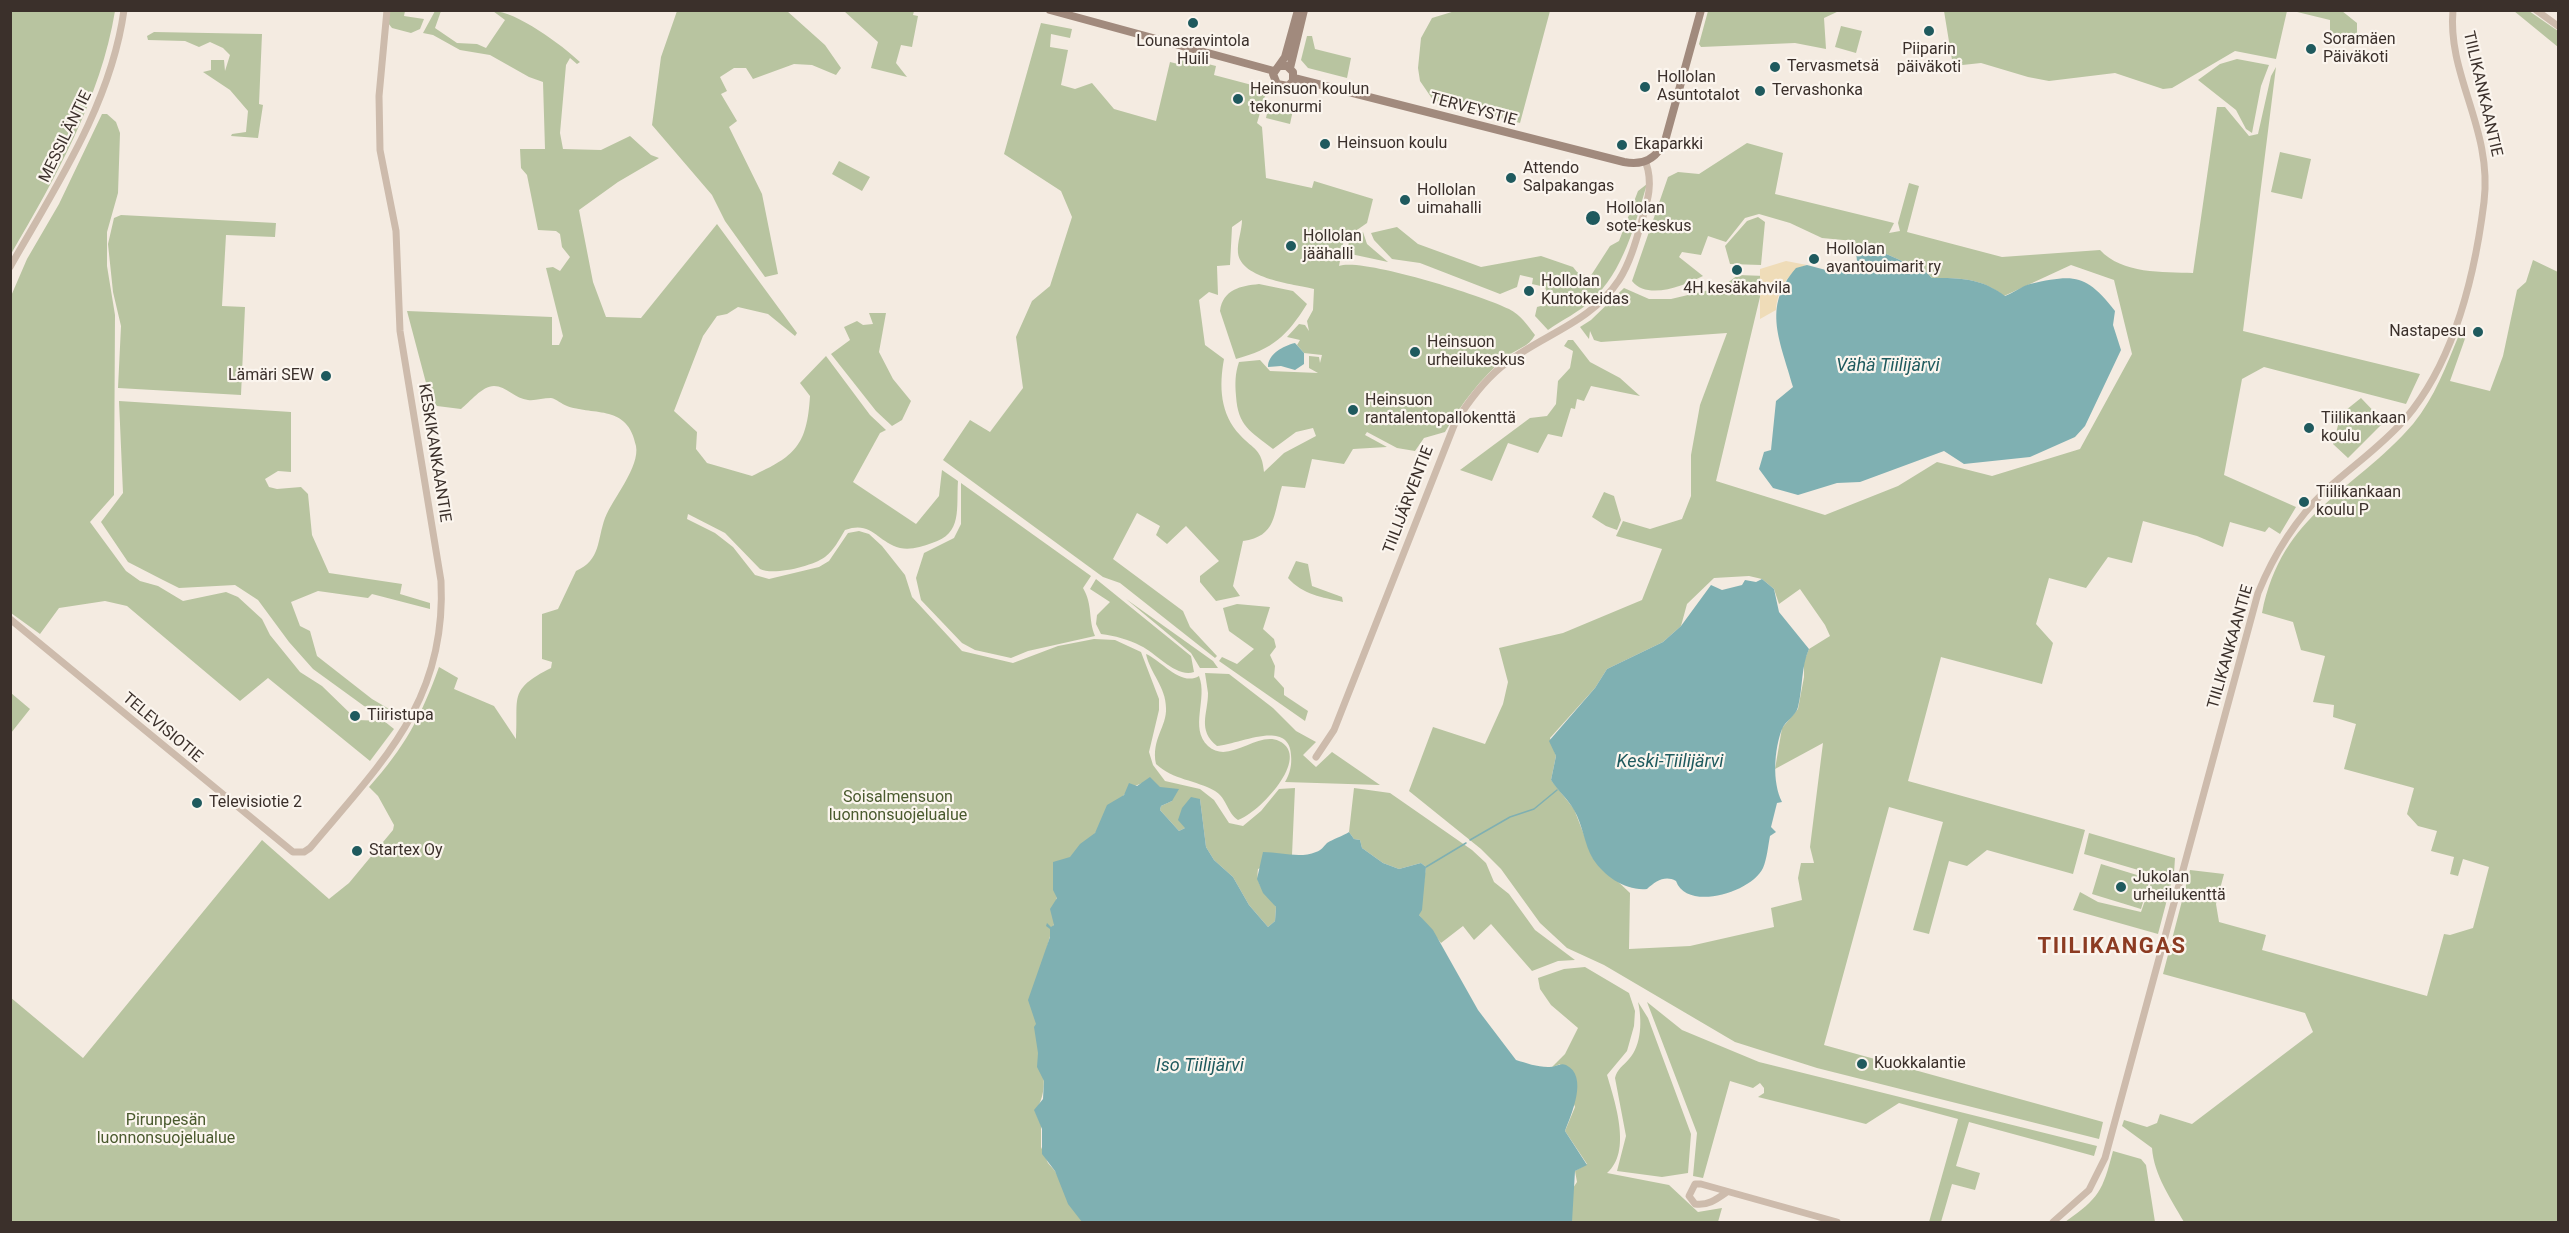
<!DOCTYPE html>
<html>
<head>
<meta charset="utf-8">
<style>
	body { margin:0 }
	#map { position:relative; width:2569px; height:1233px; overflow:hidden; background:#f4ebe1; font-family:Roboto,sans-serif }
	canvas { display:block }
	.frame { position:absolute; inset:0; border:12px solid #3b302b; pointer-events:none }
</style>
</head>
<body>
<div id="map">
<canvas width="2569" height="1233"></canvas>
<div class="frame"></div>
</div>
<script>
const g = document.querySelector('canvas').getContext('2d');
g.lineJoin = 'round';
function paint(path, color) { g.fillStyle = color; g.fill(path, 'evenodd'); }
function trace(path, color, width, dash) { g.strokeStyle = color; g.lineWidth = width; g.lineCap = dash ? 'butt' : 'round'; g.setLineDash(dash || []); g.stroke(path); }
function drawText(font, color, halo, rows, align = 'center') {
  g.font = font + ' Roboto,sans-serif'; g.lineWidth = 4.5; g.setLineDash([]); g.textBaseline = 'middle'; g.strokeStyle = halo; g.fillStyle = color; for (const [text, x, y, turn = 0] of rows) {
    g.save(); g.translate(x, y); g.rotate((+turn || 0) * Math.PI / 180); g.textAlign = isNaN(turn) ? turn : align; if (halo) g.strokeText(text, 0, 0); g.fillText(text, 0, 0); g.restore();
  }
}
const green = new Path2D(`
	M11 10 115 11C101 97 55 179 11 254Z
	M390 11H405L404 16 424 19 420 29 411 33 392 28 388 23Z
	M435 11H441L435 28 457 43 477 44 486 48 505 20 493 11C516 11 562 45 580 62L577 64 570 58 566 65 560 133 563 149 601 150 630 136 651 155 659 158 618 182 579 210 593 282 606 317 641 318 717 224 797 333 795 336 768 314 738 307 727 314 717 316 703 336 674 411 697 432 696 449 707 463 752 476C795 456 807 446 810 396L800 383 826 356 870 415 886 430 880 433 853 482 916 524 939 496 942 470 958 481C956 508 963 534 932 543 921 547 911 550 900 548 877 542 872 520 845 530 839 540 834 550 825 557 813 566 773 576 760 569L725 533 688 514 687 519 715 533 733 547 755 575 769 579 819 567 829 561 848 533 859 531 869 534 882 546 905 575 912 597 962 651 1013 663 1058 646 1094 639 1115 640 1141 652 1159 699V710L1149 752 1153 765 1165 781 1200 789 1214 800 1229 823 1243 826 1261 811 1279 789 1295 788 1292 855 1258 869C1255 888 1268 892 1276 907L1275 921 1268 927 1249 905 1233 877 1214 860 1206 847 1200 799 1185 828 1179 831 1160 810 1161 806 1172 801 1150 780C1144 783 1134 785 1129 790 1112 804 1067 875 1057 897 1054 905 1057 915 1054 924 1043 955 1037 992 1038 1027 1038 1055 1053 1087 1035 1111L1041 1125V1147L1048 1163 1055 1171 1083 1222H11L10 997 83 1058 262 840 329 899 349 883 393 830 394 825 378 796 369 787C404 748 421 717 439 667L458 678 454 689 494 706 516 739C519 698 507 690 551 668L552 662 542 659V614L558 609 576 571C601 560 597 540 605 518 613 498 640 467 636 446 628 404 595 416 567 406 561 404 557 399 551 398 543 398 535 401 528 400 516 399 506 386 494 386 482 386 470 402 461 409L437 406 430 398 407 311 552 317V345H559L563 336 546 268 553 267 560 271 570 257 562 247 560 234 556 231 538 230 527 175 521 168 520 149H545L543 82 529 77 490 55 460 50 433 35 423 33Z
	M677 11H787L825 45 841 68 836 75 812 65 794 64 753 79 746 68H734L720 77 727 91 721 94 737 121 729 127 762 194 778 274 765 277 725 221 712 195 652 125 661 57Z
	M844 11H914L913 15 918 16 912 47 901 45 896 63 907 77 871 68 878 42Z
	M1455 11H1550L1520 123 1433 100 1420 81 1418 68 1421 38 1432 18Z
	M1708 11V10L1839 11 1824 18 1826 49 1795 43 1701 47 1699 44Z
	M1944 11V10L2287 11 2276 59 2235 51 2172 88 2163 89 2115 73 2049 81 2028 77 1981 63 1953 66Z
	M2293 11H2342L2357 23V42L2330 38V20Z
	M2514 11H2529L2558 31V47Z
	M1041 23 1072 29 1070 38 1051 34 1050 47 1068 50 1061 85 1075 89 1092 83 1114 109 1156 121 1170 62 1178 64 1180 57 1216 66 1214 75 1267 89 1257 123 1262 127 1266 178 1312 188 1314 181 1373 199 1367 223 1344 239 1339 266C1361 257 1484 296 1509 309 1521 315 1527 325 1535 335 1529 347 1516 349 1506 357 1480 379 1462 403 1445 432L1424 438 1415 451 1397 448 1367 432 1365 435 1387 447 1353 449 1344 464 1312 459 1305 488 1282 486C1273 515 1277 536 1243 541L1233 586 1240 596 1216 601 1200 582V576L1219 561 1186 526 1167 544 1156 535 1160 526 1137 513 1113 559 1183 611 1190 627 1217 656 1215 658 1120 583 1103 577 943 460 970 420 990 432 1023 388 1016 337 1032 301 1050 286 1072 217 1061 191 1004 154ZM1242 220C1242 230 1237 242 1238 253 1241 279 1294 284 1314 289L1313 310 1307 321 1309 331 1305 325 1299 324 1287 337 1300 340 1297 345 1304 353 1322 355 1320 363 1319 357 1309 356V368L1318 373 1270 371 1260 360 1239 362C1235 374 1235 383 1236 396 1238 426 1250 431 1273 449L1296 432 1313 428 1316 436 1284 453 1264 472C1262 449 1254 450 1240 435 1220 414 1219 386 1224 359L1205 345 1199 300 1209 292 1218 295 1217 266 1230 265 1232 227Z
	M1841 26 1862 31 1856 53 1835 47Z
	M154 32 262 34 259 104 263 105 258 138 231 136 232 134 246 132 248 111 230 90 203 72 211 70V60H224L225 71 230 55 223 48 210 42 199 47 185 41 148 40 147 36Z
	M1307 36H1312L1315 49 1351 58 1347 78 1308 68 1301 60Z
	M2237 59 2269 65 2261 86 2252 133 2246 129 2236 110 2198 80 2220 64Z
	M2276 67 2243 331 2420 374 2406 404 2264 367 2242 379 2224 475 2296 507 2280 534 2269 527 2265 532 2230 522 2223 547 2197 536 2143 521 2132 563 2108 557 2086 588 2049 578 2036 624 2053 643 2042 684 1941 657 1908 781 2085 830 2073 874 1987 850 1967 866 1949 861 1929 934 1913 930 1943 822 1889 807 1824 1045 2103 1122 2099 1139 1817 1068 1735 1042 1604 965 1567 948 1540 923 1501 869 1481 849 1409 791 1433 727 1485 744 1503 704 1508 682 1499 648 1563 633 1642 600 1662 549 1616 536 1623 521 1650 529 1682 519 1691 496V455L1700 405 1727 333 1601 342 1594 340 1590 331 1589 339 1580 327 1591 320 1624 288 1649 299H1671L1722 287 1738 275 1765 276 1716 481 1825 515 1898 486 1937 462 1992 476 2080 449 2132 354 2114 280 2071 265 2004 296C1981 278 1961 278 1932 278L1925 271 1868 246 1856 252 1854 241 1822 238 1790 223 1759 214 1745 218 1726 242 1708 236 1701 255 1682 252 1679 257 1703 276C1685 285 1648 301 1632 281L1668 177 1678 172 1699 174 1747 143 1783 153 1775 194 1894 223 1889 233 1900 231 1898 223 1909 183 1919 186 1907 232 2002 257 2100 250C2122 274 2163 272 2193 273L2217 107H2225L2249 136 2258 134 2271 76ZM1749 576 1762 579 1774 589 1779 604 1800 589 1825 625 1830 636 1809 649 1804 661V677L1798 709 1782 728 1775 769 1823 743 1810 847 1814 863H1801L1798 878 1802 900 1771 908 1774 927 1690 946 1629 949 1630 893 1593 858 1574 809 1551 780 1556 756 1550 738 1595 688 1607 669 1663 642 1681 626 1687 604 1714 578Z
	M1269 104 1293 110 1290 124 1266 118Z
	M102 114H107L116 122 120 133 118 193 107 232V266L115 315 114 495 90 522 126 571 140 581 158 586 183 601 226 592 238 597 262 619 270 635 300 672 322 686 357 720 384 721 394 729 370 761 268 678 240 701 127 606 105 601 59 608 40 634 11 613V296L27 259 59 204Z
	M2280 152 2311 159 2302 199 2271 192Z
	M839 161 870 177 862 191 832 174Z
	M1647 184C1635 224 1624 271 1591 301 1579 312 1562 320 1548 330L1535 316 1537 307 1544 305 1548 295 1545 287 1532 284 1533 278 1520 275 1517 287 1500 294 1420 263 1392 259 1374 240 1371 233 1397 227 1418 244 1481 267 1541 256 1573 267 1577 272 1590 277 1610 246 1619 241 1638 191Z
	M121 215 276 223 275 237 226 235 222 306 245 307 241 395 118 388 121 326 113 292 108 244 114 218Z
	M1758 217 1765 222 1761 265 1730 264 1725 246 1747 221Z
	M1363 232 1367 244 1388 262 1346 253 1349 242Z
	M2533 260 2558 272V1222H2184C2171 1199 2154 1175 2152 1148L2122 1126 2124 1120 2147 1127 2157 1123 2160 1114 2192 1124 2313 1032 2305 1013 2163 974 2190 870 2224 874 2216 904 2219 922 2266 935 2262 950 2427 996 2444 934 2450 935 2473 928 2489 867 2463 859 2458 876 2450 874 2454 857 2431 851 2437 831 2418 826 2407 814 2414 788 2344 769 2356 724 2333 717 2334 705 2313 702 2325 656 2301 650 2293 622 2262 613C2282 512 2353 493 2413 424 2435 397 2446 366 2459 335L2467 333 2450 381 2490 391 2503 356 2517 290 2526 282Z
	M1259 284 1293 291 1307 304C1287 336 1273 349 1236 359L1220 311C1223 289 1241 286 1259 284Z
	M869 313H886L879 352 893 379 911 401 902 420 892 426 876 411 831 354 850 340 844 327 857 321 863 325 873 324Z
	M1568 340H1573L1590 362 1620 378 1640 396 1591 386 1584 401 1577 399 1575 409 1571 408 1562 437 1548 434 1538 453 1508 443 1492 481 1460 470 1530 418 1547 416 1556 404 1558 381 1570 368 1573 351 1564 346Z
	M2361 398 2384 422 2348 458 2333 444 2341 414Z
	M119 401 291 412V472L278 471 265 479 269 487 277 489 301 487 308 494 312 535 329 573 402 584 400 594 430 603V609L372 594 368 598 318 591 291 602 300 626 310 631 317 656 372 699 401 716 398 721 364 706 313 669 289 642 258 600 235 585 179 588 161 579 128 562 101 522 123 493Z
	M961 483 1091 576 1083 588C1093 605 1088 619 1095 636L1028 651 1011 658 975 650 962 643 921 600 916 578 924 553 954 538 961 524Z
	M1604 492 1614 496 1621 520 1617 530 1606 526 1592 517Z
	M1296 561 1308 564 1312 586 1342 597 1343 602C1322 597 1303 595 1288 578Z
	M1096 579 1191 656 1194 672C1176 678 1156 653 1141 646 1128 639 1115 636 1101 634L1096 624 1097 615 1110 602 1090 589Z
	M1126 599 1213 661 1218 668H1200L1191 653Z
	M1237 604 1270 607 1263 629 1274 639 1276 647 1270 655 1275 666 1274 677 1284 688V695L1308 711 1305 721 1219 661 1222 657 1237 664 1254 649 1229 631 1223 608Z
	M1146 654C1161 660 1181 687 1199 676 1208 699 1189 728 1208 746 1229 765 1257 731 1279 741 1313 757 1258 814 1238 820 1227 813 1227 798 1215 791 1196 780 1173 780 1156 764 1151 739 1167 727 1166 708 1166 687 1150 673 1146 654Z
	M1205 673 1229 674 1273 708 1296 731 1316 742 1303 755 1316 767 1332 752 1380 785 1285 782C1290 773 1292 765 1291 755 1289 718 1238 745 1217 746 1197 730 1208 714 1208 693 1207 686 1206 680 1205 673Z
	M11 693 30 709 11 733Z
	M1354 788 1390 793 1472 850 1486 863 1494 882 1509 894 1535 930 1575 960 1558 961 1532 971 1491 924 1474 940 1463 926 1441 943 1419 915 1426 867 1421 863 1399 869 1383 863 1362 848 1360 840 1354 839 1349 832Z
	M2089 833 2175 858 2174 873 2158 934 2073 910 2080 892 2098 902 2141 912 2153 877 2145 872 2084 854Z
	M2101 864 2150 879 2141 909 2092 894Z
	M1585 967 1629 993 1635 1011 1634 1026 1627 1051 1607 1075C1615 1102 1632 1152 1607 1173L1669 1185 1698 1212 1722 1208 1718 1222H1572L1571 1191 1577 1182 1575 1171 1587 1164 1565 1131 1575 1107 1560 1064 1551 1068 1565 1054 1578 1028 1551 1005 1540 989 1538 978 1564 969Z
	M1638 1002 1648 1018 1691 1134 1688 1173 1662 1177 1617 1171 1626 1136 1615 1078C1617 1069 1623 1066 1629 1059 1642 1045 1642 1019 1638 1002Z
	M1647 1002 1682 1030 1759 1062 2097 1146 2094 1156 1969 1122 1956 1166 1980 1173 1975 1190 1952 1184 1941 1222H1929L1958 1119 1899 1103 1866 1124 1758 1097 1764 1093V1088L1760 1083 1753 1088 1730 1081 1703 1178 1693 1176 1697 1133Z
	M2113 1151 2141 1159 2146 1165 2155 1222H2065C2100 1197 2102 1192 2113 1151Z`);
const sand = new Path2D(`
	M1786 261 1807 265C1788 270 1777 292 1776 310L1760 319V269Z`);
const water = new Path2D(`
	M1868 246 1925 271 1932 278C1961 278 1981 278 2005 296 2013 293 2022 286 2030 284 2075 274 2086 274 2115 311L2113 325 2121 350 2085 426 2075 437 2030 457 1964 464 1944 451 1860 482 1837 483 1798 495 1773 488 1759 469 1764 452 1771 450 1776 401 1793 387C1781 342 1761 308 1796 268L1807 265 1837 273 1857 261 1856 252Z
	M1295 343 1304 353V364L1295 370 1281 366 1268 367C1268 354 1283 346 1295 343Z
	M1762 579 1774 589 1779 612 1809 649C1801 667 1803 687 1798 707 1796 716 1785 721 1782 729 1774 750 1772 782 1782 802L1777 803 1771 827 1776 832 1770 836C1768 846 1767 859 1763 868 1752 892 1687 912 1676 881 1665 875 1656 881 1647 889 1626 891 1605 877 1593 859 1584 844 1583 825 1574 810 1568 799 1558 791 1551 780L1556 756 1549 741 1595 688 1607 669 1663 642 1681 626 1711 585 1722 590 1742 585 1745 580 1756 582Z
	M1150 777 1160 787 1179 789 1172 801 1161 806 1160 810 1179 831 1185 828 1178 820 1182 808 1191 797 1200 799 1206 847 1214 860 1233 877 1249 905 1268 927 1275 921 1276 907 1263 893 1257 879 1263 852C1281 852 1299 859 1316 852 1322 850 1323 847 1327 843 1333 839 1343 836 1349 832L1354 839 1360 840 1362 848 1383 863 1399 869 1421 863 1426 867 1422 910 1419 915 1433 930 1478 1010 1516 1060C1526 1063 1537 1067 1548 1067 1554 1068 1560 1062 1566 1065 1589 1076 1571 1115 1565 1131L1587 1165 1575 1171 1572 1222H1082L1068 1204 1055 1171 1042 1154V1129L1034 1110 1043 1099 1044 1081 1037 1067 1038 1053 1034 1027 1036 1024 1028 1000 1050 937V929L1046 926 1047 923 1051 927 1054 925 1050 909 1057 898 1053 890V862L1070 857 1080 844 1095 833 1107 805 1124 795 1129 783 1137 786Z`);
const stream = new Path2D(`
	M1470 840 1510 817 1534 809 1557 790
	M1426 867 1466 843`);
const tertiary = new Path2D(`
	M2536 10 2558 26
	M10 267C56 186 111 104 124 10
	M10 619 293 852H304L310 848C382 762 447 701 441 581L400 331 396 231 380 150 379 96 387 10
	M1316 757 1334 730 1455 423C1468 402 1482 383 1501 367 1540 335 1590 324 1619 280 1630 263 1636 241 1642 220 1648 200 1653 183 1646 163
	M1727 1192C1717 1199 1708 1206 1695 1204L1689 1196 1695 1184H1701L1837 1222
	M2053 1222 2089 1190 2105 1158 2258 593C2274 554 2295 520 2325 491 2352 466 2382 446 2406 418 2454 361 2475 274 2484 202 2493 129 2447 76 2453 10`);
const secondary = new Path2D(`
	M1050 10 1274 71
	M1279 66H1287L1293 72V81L1288 86 1277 84 1273 74 1285 57 1298 10
	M1290 68 1304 10
	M1294 78 1624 162C1643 166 1656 159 1665 141L1701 10`);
const markers = [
	[1193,23,6,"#1f5a5e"],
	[1929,31,6,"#1f5a5e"],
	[2311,49,6,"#1f5a5e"],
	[1775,67,6,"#1f5a5e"],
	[1645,87,6,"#1f5a5e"],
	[1760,91,6,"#1f5a5e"],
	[1238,99,6,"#1f5a5e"],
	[1325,144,6,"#1f5a5e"],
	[1622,145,6,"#1f5a5e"],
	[1511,178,6,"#1f5a5e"],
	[1405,200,6,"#1f5a5e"],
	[1593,218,8,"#1f5a5e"],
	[1291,246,6,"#1f5a5e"],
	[1814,259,6,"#1f5a5e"],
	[1737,270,6,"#1f5a5e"],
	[1529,291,6,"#1f5a5e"],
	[2478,332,6,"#1f5a5e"],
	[1415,352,6,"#1f5a5e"],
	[326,376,6,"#1f5a5e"],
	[1353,410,6,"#1f5a5e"],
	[2309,428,6,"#1f5a5e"],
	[2304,502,6,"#1f5a5e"],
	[355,716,6,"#1f5a5e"],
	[197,803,6,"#1f5a5e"],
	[357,851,6,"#1f5a5e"],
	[2121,887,6,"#1f5a5e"],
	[1862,1064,6,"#1f5a5e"]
];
const poiNames = [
	["Soramäen",2323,40],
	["Päiväkoti",2323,58],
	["Lounasravintola",1193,42,"center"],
	["Huili",1193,60,"center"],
	["Piiparin",1929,50,"center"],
	["päiväkoti",1929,68,"center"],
	["Tervasmetsä",1787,67],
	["Hollolan",1657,78],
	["Asuntotalot",1657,96],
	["Heinsuon koulun",1250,90],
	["tekonurmi",1250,108],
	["Tervashonka",1772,91],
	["Heinsuon koulu",1337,144],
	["Ekaparkki",1634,145],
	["Attendo",1523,169],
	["Salpakangas",1523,187],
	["Hollolan",1417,191],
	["uimahalli",1417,209],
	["Hollolan",1606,209],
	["sote-keskus",1606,227],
	["Hollolan",1303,237],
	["jäähalli",1303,255],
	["Hollolan",1826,250],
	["avantouimarit ry",1826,268],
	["Hollolan",1541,282],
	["Kuntokeidas",1541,300],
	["4H kesäkahvila",1737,289,"center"],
	["Nastapesu",2466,332,"right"],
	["Heinsuon",1427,343],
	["urheilukeskus",1427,361],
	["Lämäri SEW",314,376,"right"],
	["Heinsuon",1365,401],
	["rantalentopallokenttä",1365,419],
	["Tiilikankaan",2321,419],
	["koulu",2321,437],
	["Tiilikankaan",2316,493],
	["koulu P",2316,511],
	["Tiiristupa",367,716],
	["Televisiotie 2",209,803],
	["Startex Oy",369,851],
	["Jukolan",2133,878],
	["urheilukenttä",2133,896],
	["Kuokkalantie",1874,1064]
];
const streetNames = [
	["TIILIKANKAANTIE",2482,94,77],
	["TERVEYSTIE",1473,110,15],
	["MESSILÄNTIE",66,137,-64],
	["KESKIKANKAANTIE",434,453,81],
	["TIILIJÄRVENTIE",1409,500,-69],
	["TIILIKANKAANTIE",2231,647,-74],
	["TELEVISIOTIE",162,728,40]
];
const parkNames = [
	["Soisalmensuon",898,798],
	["luonnonsuojelualue",898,816],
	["Pirunpesän",166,1121],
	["luonnonsuojelualue",166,1139]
];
const waterNames = [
	["Vähä Tiilijärvi",1888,366],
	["Keski-Tiilijärvi",1670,762],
	["Iso Tiilijärvi",1200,1066]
];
const districtNames = [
	["TIILIKANGAS",2112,947]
];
paint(green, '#b8c4a0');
paint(sand, '#efdcb8');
paint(water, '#7fb0b2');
trace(stream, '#7fb0b2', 1.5);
trace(tertiary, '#cdbbac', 7);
trace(secondary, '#a18a7d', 8);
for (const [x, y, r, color] of markers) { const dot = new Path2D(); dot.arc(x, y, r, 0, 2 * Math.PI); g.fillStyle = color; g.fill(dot); trace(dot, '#fbf5ee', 2); }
drawText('16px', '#3b302b', '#fbf5ee', poiNames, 'left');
drawText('16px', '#3b302b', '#fbf5ee', streetNames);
drawText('16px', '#4a5a2e', '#fbf5ee', parkNames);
drawText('italic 18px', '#1f5a5e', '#fbf5ee', waterNames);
g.letterSpacing = '1.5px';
drawText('bold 22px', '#8c3b22', '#fbf5ee', districtNames);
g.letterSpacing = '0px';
</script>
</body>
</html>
